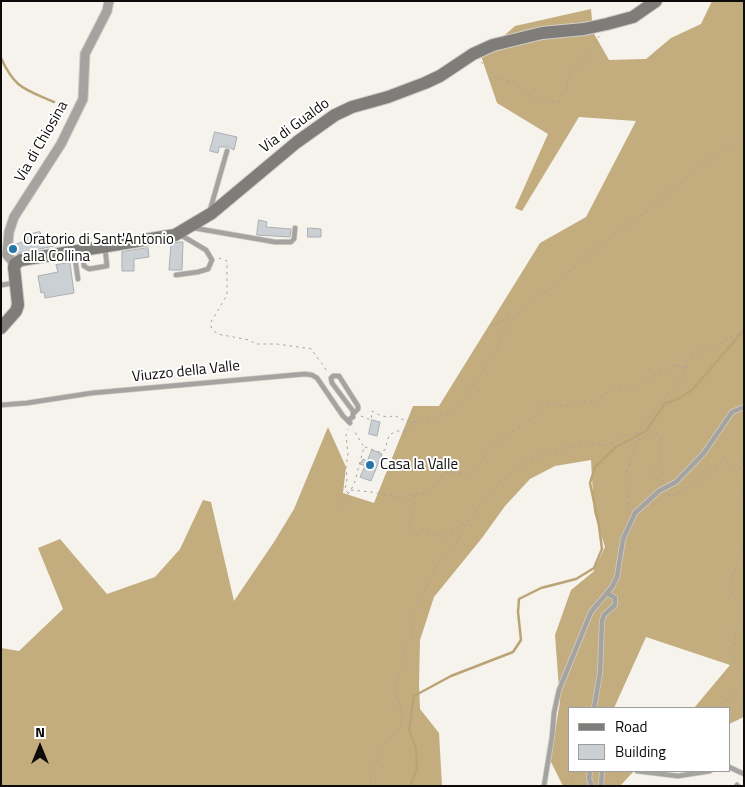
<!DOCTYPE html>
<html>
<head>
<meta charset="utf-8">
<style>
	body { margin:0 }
	#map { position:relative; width:745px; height:787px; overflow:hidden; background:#f6f2ec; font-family:"Titillium Web",sans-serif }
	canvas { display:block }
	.frame { position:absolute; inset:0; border:2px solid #0c0b09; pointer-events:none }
	.legend { position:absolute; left:568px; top:707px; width:162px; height:65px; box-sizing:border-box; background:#fff; border:1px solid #9e9d9d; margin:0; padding:6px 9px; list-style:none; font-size:15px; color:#0c0b09 }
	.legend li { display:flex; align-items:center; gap:10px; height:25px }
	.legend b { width:25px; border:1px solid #9e9d9d }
	.north { position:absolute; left:15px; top:722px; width:50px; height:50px; -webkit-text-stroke:4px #fff; paint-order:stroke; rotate:0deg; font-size:14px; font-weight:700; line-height:20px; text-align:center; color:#0c0b09 }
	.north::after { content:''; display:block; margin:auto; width:18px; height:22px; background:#0c0b09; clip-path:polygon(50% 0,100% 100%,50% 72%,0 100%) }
</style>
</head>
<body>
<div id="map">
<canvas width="745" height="787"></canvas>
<div class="frame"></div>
<ul class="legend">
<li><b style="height:6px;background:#7e7d79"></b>Road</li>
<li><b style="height:14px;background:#cad0d4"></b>Building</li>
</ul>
<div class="north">N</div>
</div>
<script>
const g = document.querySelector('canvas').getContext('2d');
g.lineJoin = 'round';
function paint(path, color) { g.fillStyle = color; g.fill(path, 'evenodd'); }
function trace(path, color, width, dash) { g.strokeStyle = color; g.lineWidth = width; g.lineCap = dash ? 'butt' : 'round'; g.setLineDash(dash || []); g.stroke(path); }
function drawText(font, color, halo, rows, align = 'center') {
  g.font = font + ' "Titillium Web",sans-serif'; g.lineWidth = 4; g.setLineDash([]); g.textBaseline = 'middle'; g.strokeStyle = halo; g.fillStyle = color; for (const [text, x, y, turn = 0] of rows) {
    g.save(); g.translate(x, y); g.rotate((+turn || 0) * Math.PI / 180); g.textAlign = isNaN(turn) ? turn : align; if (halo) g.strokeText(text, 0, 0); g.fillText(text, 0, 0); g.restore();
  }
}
const forest = new Path2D(`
	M712 1H744V717L729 724V708H694L730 665 646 637 614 708H569V771H634L620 786H563L550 760 560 702 555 635 571 590 593 572 605 547 594 512 591 460 555 466 530 479 505 506 482 538 434 597 420 640 419 684 420 709 439 733 442 786H1V648L19 651 63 609 38 548 60 539 107 594 155 577 180 549 203 500 211 502 234 601 274 542 294 509 328 427 346 467 343 493 374 503 413 406H439L540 243 586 217 636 121 579 117 522 211 515 208 548 134 497 103 481 56 515 26 591 9 593 32 609 60 646 59 671 38 701 24Z`);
const stream = new Path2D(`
	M1 58C15 89 25 89 54 102
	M410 786 417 769 416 748 409 730 414 696 451 676 513 652 521 640 518 612 519 599 541 588 576 579 594 568 602 549 599 526 590 483 595 467 616 447 646 431 665 403 676 400 692 390 744 330`);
const building = new Path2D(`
	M215 132 237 137 234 150 228 147H219L218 153 210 151Z
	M259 220 267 222 266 227 291 229 290 237 257 235Z
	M308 228 321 229V237H308Z
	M40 232 42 238 52 236 54 246 15 254 13 253 14 245 27 240 26 235Z
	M180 242H183L182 270H169L171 244Z
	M148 248 149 257 134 259V271H122V252Z
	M70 263 74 293 45 298 44 292 41 293 38 276 58 272 56 265Z
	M372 420 380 422 377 436 369 434Z
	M372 450 382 454 371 481 360 477 365 466 360 464 363 459 367 461Z`);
const path = new Path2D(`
	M481 62 497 78 513 82 527 94 541 101 559 102 566 90 569 74C585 62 591 54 599 36
	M219 258 227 261V295L211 322V327L217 334 249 340 256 344H277L312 349C316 358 323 363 327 372
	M489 326 519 314 527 304 548 290 590 254 629 222 650 209 700 166 744 137
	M361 416 371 420 372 411 381 416 390 417 394 415C409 424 417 423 433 417 438 415 444 415 448 413 461 406 493 356 500 341 506 329 505 326 516 316
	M638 440 654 433 660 435 661 438C661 443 660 464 657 467 656 469 653 470 652 473L655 479 664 481
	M744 443V449
	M365 447 379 452 385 450 389 435 397 431H409L412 427 413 422
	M744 486 738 502 744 507
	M351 490 371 492 398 497 426 493 446 473 474 472 491 446 531 419 544 404 568 406 581 399 587 402 598 400 612 389 626 390 674 365 686 367
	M348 493 345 490 347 479 346 467 348 454 346 435 348 429
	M668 494 669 496 676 495 685 488 694 486 707 471 722 463V458L734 467 736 472H739L744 456
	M415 495 414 507 408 529 412 535 419 534 422 531 442 537 465 523
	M336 510 351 490 355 481 364 447 353 429
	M628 511 626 472 638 440 640 435 639 433
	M744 543C740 551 729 583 731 590 734 598 739 605 740 613 736 621 733 655 734 664L742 671 743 680 741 683 744 686
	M744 691 742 705 739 708 744 719
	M714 708C723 701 735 695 742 687L744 689
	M370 786C372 775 367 771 377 762 378 754 382 744 389 739 394 733 398 732 400 724 404 711 396 702 396 690 396 685 398 675 400 671 402 666 405 663 406 658L403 655 404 648 414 634 410 623 412 618 438 562 454 548 467 521 475 517 476 510 501 481 521 468 531 459C537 458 541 454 548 454L552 450 560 451 568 447 593 444 603 446 611 444 625 436 638 432 665 397 681 379 687 367V358C706 352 721 341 740 333
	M570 786 572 779 580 771`);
const lane = new Path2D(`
	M210 210 227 151
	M194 228 275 242H291L294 239 295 228
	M82 251 84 266 89 269 107 266 105 248
	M74 252 78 279
	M176 275 198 272 208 269 212 260 206 250 179 234
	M1 285 15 283
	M1 405 27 403 92 393 305 374 312 375 317 378 343 416 350 423
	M348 420 353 417V411L332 383 331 378 333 376H339L358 406V409L353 414
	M594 708 600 673 602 621 604 615 615 605V598L607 593
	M729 767 744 774
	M590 771 589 779 592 786
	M637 771 678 776 710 771
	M737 785 738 786
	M544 786 552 737 554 713 559 690 591 612 612 587 617 577 623 539 635 513 659 491 676 482 704 453 732 412 744 407
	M601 786 602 771`);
const street = new Path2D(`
	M15 264 7 255 9 232 14 217 61 144 83 99 85 54 107 11 109 1`);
const secondary = new Path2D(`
	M1 328 16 311 18 305 14 267 15 264 21 260 175 235 212 213 297 142 335 115 352 107 388 97 425 83 440 76 473 54 493 45 542 33 584 29 607 24 633 17 656 1`);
const markers = [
	[13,249,5,"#2376a7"],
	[370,465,5,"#2376a7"]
];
const streetNames = [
	["Via di Gualdo",295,126,-36],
	["Via di Chiosina",42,142,-60],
	["Viuzzo della Valle",186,372,-6]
];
const poiNames = [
	["Oratorio di Sant'Antonio",23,240],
	["alla Collina",23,257],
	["Casa la Valle",380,465]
];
paint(forest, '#c3ad7e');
trace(stream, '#baa476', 2.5);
paint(building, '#cad0d4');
trace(building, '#a9afb3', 1);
trace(lane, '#d1cdc8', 6);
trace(street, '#d1cdc8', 11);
trace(secondary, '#d1cdc8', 14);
trace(path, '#a6a39f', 1, [2.5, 4]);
trace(lane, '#a4a3a0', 4.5);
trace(street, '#a4a3a0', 9);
trace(secondary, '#7e7d79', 12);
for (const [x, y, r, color] of markers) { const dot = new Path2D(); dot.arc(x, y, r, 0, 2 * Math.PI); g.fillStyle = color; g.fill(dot); trace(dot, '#fff', 2); }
drawText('15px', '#0c0b09', '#fff', streetNames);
drawText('15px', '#0c0b09', '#fff', poiNames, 'left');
</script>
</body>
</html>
